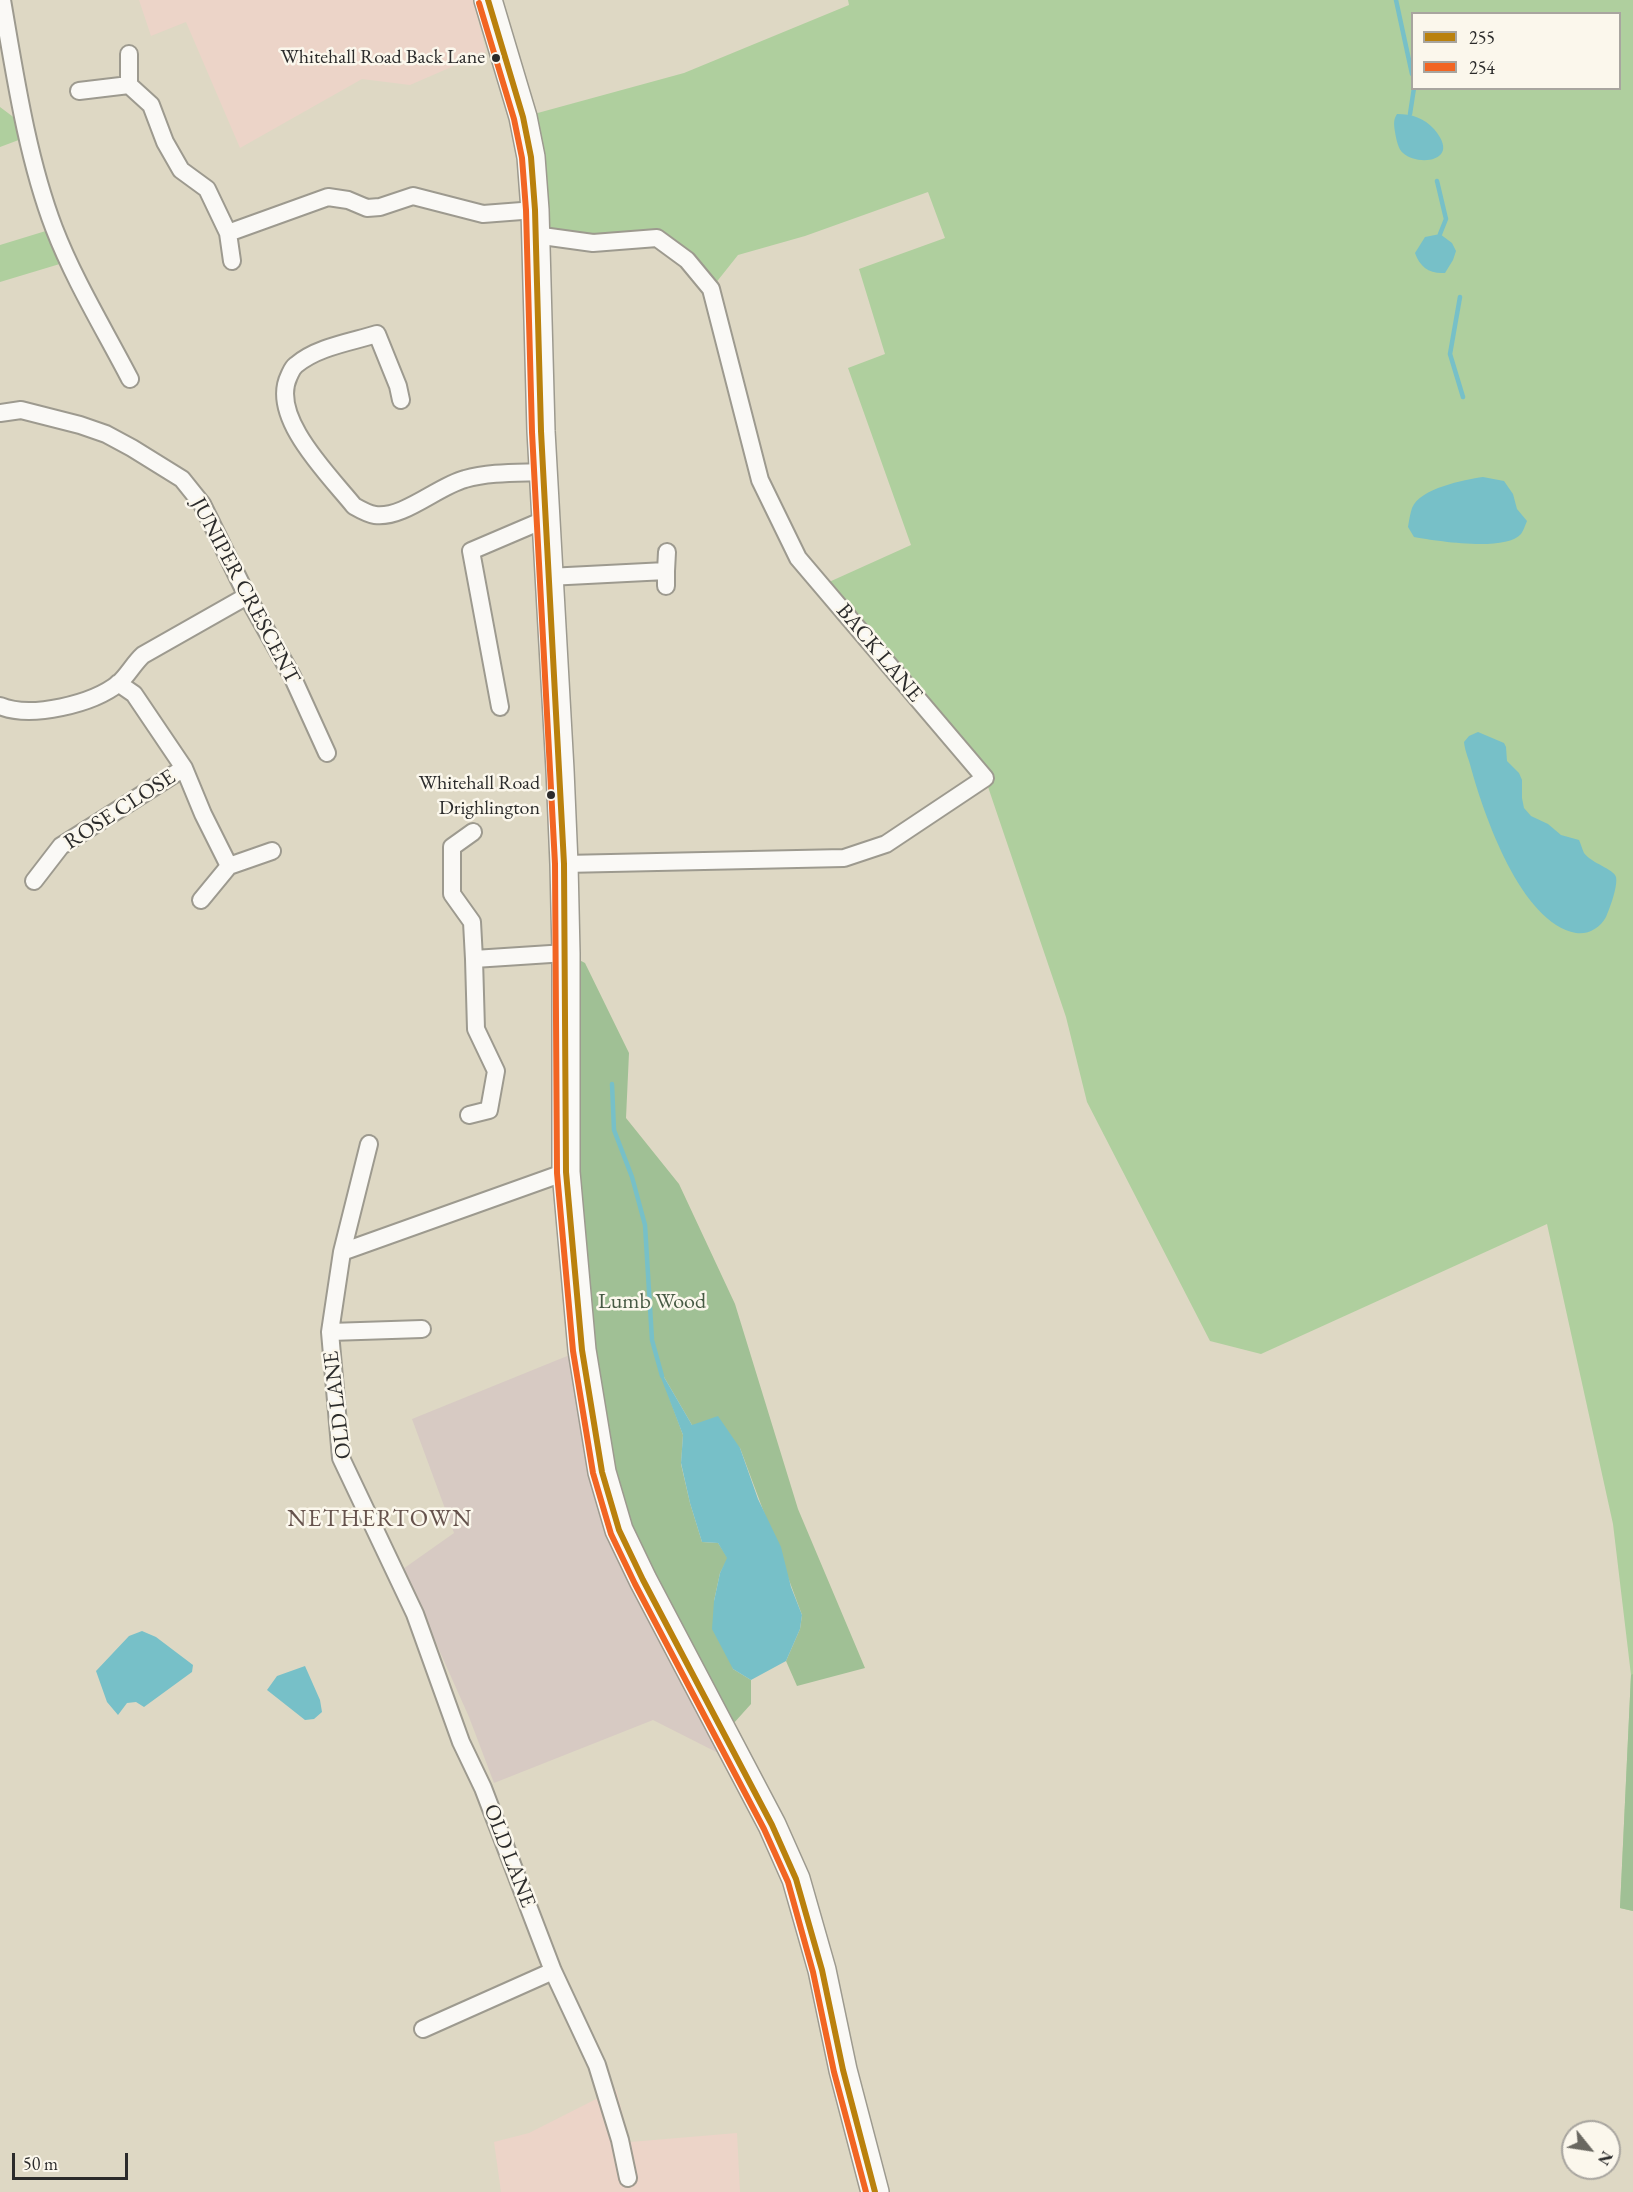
<!DOCTYPE html>
<html>
<head>
<meta charset="utf-8">
<style>
	body { margin:0 }
	#map { position:relative; width:1633px; height:2192px; overflow:hidden; background:#ded8c4; font-family:"EB Garamond",serif }
	canvas { display:block }
	.legend { position:absolute; left:1411px; top:12px; width:210px; height:78px; box-sizing:border-box; background:#fbf7ec; border:2px solid #a8a59f; margin:0; padding:8px 10px; list-style:none; font-size:18px; color:#2b2b2b }
	.legend li { display:flex; align-items:center; gap:12px; height:30px }
	.legend b { width:30px; border:2px solid #a8a59f }
	.north { position:absolute; left:1561px; top:2120px; width:60px; height:60px; box-sizing:border-box; background:#fbf7ec; border:2px solid #a8a59f; border-radius:50%; rotate:120deg; font-size:16px; font-weight:700; line-height:24px; text-align:center; color:#2b2b2b }
	.north::after { content:''; display:block; margin:auto; width:21px; height:27px; background:#6a6861; clip-path:polygon(50% 0,100% 100%,50% 72%,0 100%) }
	.scale { position:absolute; left:12px; top:2153px; width:116px; height:27px; box-sizing:border-box; border:3px solid #2b2b2b; border-top:0; padding-left:8px; font-size:18px; line-height:21px; white-space:nowrap; color:#2b2b2b; -webkit-text-stroke:4px #fbf7ec; paint-order:stroke }
</style>
</head>
<body>
<div id="map">
<canvas width="1633" height="2192"></canvas>
<ul class="legend">
<li><b style="height:8px;background:#ba810d"></b>255</li>
<li><b style="height:8px;background:#f26522"></b>254</li>
</ul>
<div class="north">N</div>
<div class="scale">50 m</div>
</div>
<script>
const g = document.querySelector('canvas').getContext('2d');
g.lineJoin = 'round';
function paint(path, color) { g.fillStyle = color; g.fill(path, 'evenodd'); }
function trace(path, color, width, dash) { g.strokeStyle = color; g.lineWidth = width; g.lineCap = dash ? 'butt' : 'round'; g.setLineDash(dash || []); g.stroke(path); }
function drawText(font, color, halo, rows, align = 'center') {
  g.font = font + ' "EB Garamond",serif'; g.lineWidth = 5; g.setLineDash([]); g.textBaseline = 'middle'; g.strokeStyle = halo; g.fillStyle = color; for (const [text, x, y, turn = 0] of rows) {
    g.save(); g.translate(x, y); g.rotate((+turn || 0) * Math.PI / 180); g.textAlign = isNaN(turn) ? turn : align; if (halo) g.strokeText(text, 0, 0); g.fillText(text, 0, 0); g.restore();
  }
}
const built = new Path2D(`
	M139 0H473L486 52 410 85 362 79 240 148 186 22 151 36Z
	M616 2089 630 2142 737 2133 740 2192H501L494 2142 529 2133Z`);
const industrial = new Path2D(`
	M582 1350 738 1763 653 1720 494 1783 469 1717 403 1569 454 1533 412 1419Z`);
const green = new Path2D(`
	M848 0H1633V1911L1620 1908 1631 1675 1613 1524 1547 1224 1261 1354 1210 1341 1087 1102 1066 1017 985 778 829 582 911 545 848 368 885 354 859 269 945 238 928 192 805 236 738 255 711 289 657 238 535 235 523 117 684 73 849 5ZM1412 14H1620V88H1412Z
	M0 107 20 122 24 138 0 147Z
	M49 230 63 263 0 282V245Z`);
const forest = new Path2D(`
	M566 953 585 963 629 1053 626 1118 679 1184 735 1304 798 1509 865 1668 797 1686 786 1661 800 1629 802 1615 740 1448 692 1425 664 1377 661 1375 683 1435 681 1464 690 1503 702 1542 718 1543 728 1558 720 1573 714 1601 733 1669 751 1680V1704L724 1734 643 1580 582 1350Z
	M1633 1674V1911L1620 1908 1631 1675Z`);
const water = new Path2D(`
	M1397 114C1412 114 1424 118 1434 129 1463 163 1416 166 1403 153 1398 149 1396 138 1395 132 1394 125 1393 120 1397 114Z
	M1440 234 1452 243 1456 251 1453 260 1445 273C1429 274 1420 267 1415 253L1425 237Z
	M1483 477 1504 481 1513 494 1517 509 1527 521C1525 525 1524 530 1521 534 1506 552 1436 541 1414 537L1408 527C1409 521 1410 514 1412 508 1420 488 1464 480 1483 477Z
	M1478 732 1504 743 1506 747 1507 761 1519 773 1522 780V798L1524 808 1531 816 1548 824 1561 835 1579 840C1581 844 1582 849 1584 853 1591 863 1614 869 1616 877 1618 886 1610 908 1606 917 1600 928 1588 935 1576 933 1521 923 1484 815 1471 768 1469 759 1465 752 1464 742L1469 736Z
	M660 1375 664 1377 692 1425 718 1416 740 1448 758 1499 781 1547 791 1587 802 1615 800 1629 786 1661 751 1680 733 1669 712 1629 714 1601 720 1573 727 1558 718 1543 702 1542 690 1503 681 1463 683 1435Z
	M142 1631 156 1637 193 1665 192 1672 144 1707 136 1702 127 1703 118 1715 107 1702 96 1671 129 1636Z
	M305 1666 320 1700 322 1712 314 1719 305 1720 267 1690 277 1676Z`);
const stream = new Path2D(`
	M1396 0 1412 74
	M1410 114 1414 88
	M1437 181 1446 219 1440 234
	M1460 297 1450 354 1463 397
	M612 1084 614 1130 632 1177 645 1225 652 1340 662 1376`);
const minor = new Path2D(`
	M2 0C15 75 27 157 54 228 74 280 104 329 130 379
	M129 54V85L151 105 165 142 181 170 207 189 228 233 232 261
	M79 91 129 85
	M228 233 328 197 348 200 367 208 380 207 413 196 483 214 535 210
	M535 235 593 243 657 238 687 260 711 289 760 480 798 558 985 778 886 844 844 858 564 864
	M401 400 398 386 377 334C351 342 317 347 296 365 292 368 291 372 289 376 269 417 330 476 354 506 361 510 368 514 375 515 403 519 438 486 465 479 489 472 518 473 543 472
	M0 413 21 410 80 425 106 434 132 448 182 479 202 504 247 596 292 676 327 753
	M548 577 666 571 667 552
	M666 586V571
	M118 683 134 694 184 768 203 814 229 866
	M0 706C31 719 93 704 119 683 128 675 134 663 143 655L247 596
	M500 707 471 551 546 519
	M473 832 452 847V894L472 922 474 959
	M229 866 272 851
	M34 881 61 846 184 768
	M201 900 229 866
	M469 1115 489 1110 496 1071 476 1029 474 959 566 953
	M369 1144 342 1252 330 1332 341 1458 415 1614 461 1742 483 1788 553 1971 597 2065 620 2140 628 2178
	M342 1252 566 1172
	M330 1332 422 1329
	M423 2029 553 1971`);
const primary = new Path2D(`
	M488 0 523 117 531 157 535 210 541 431 560 770 564 864 566 953V1172L582 1350 602 1472 619 1530 643 1580 772 1825 796 1879 822 1970 843 2070 875 2192`);
const bus1 = new Path2D(`
	M488 0 523 117 531 157 535 210 541 431 564 864 566 1172 582 1350 602 1472 619 1530 643 1580 772 1825 796 1879 822 1970 843 2070 875 2192`);
const bus2 = new Path2D(`
	M479 3 514 119 522 158 526 210 532 432 555 864 557 1173 573 1351 593 1473 611 1534 635 1584 764 1829 788 1882 813 1972 834 2072 866 2192`);
const markers = [
	[496,58,5,"#2b2b2b"],
	[551,795,5,"#2b2b2b"]
];
const busNames = [
	["Whitehall Road Back Lane",485,58],
	["Whitehall Road",540,784],
	["Drighlington",540,809]
];
const streetNames = [
	["JUNIPER CRESCENT",245,591,62],
	["BACK LANE",879,653,50],
	["ROSE CLOSE",120,810,-33],
	["OLD LANE",338,1405,-97],
	["OLD LANE",509,1856,69]
];
const parkNames = [
	["Lumb Wood",652,1302]
];
const neighbourhoodNames = [
	["NETHERTOWN",380,1519]
];
paint(built, '#ecd4c8');
paint(industrial, '#d7cac3');
paint(green, '#afcf9e');
paint(forest, '#a0c095');
paint(water, '#77c0c8');
trace(stream, '#77c0c8', 4.5);
trace(minor, '#9d9a8f', 20);
trace(primary, '#9d9a8f', 30);
trace(minor, '#faf9f6', 16);
trace(primary, '#faf9f6', 27);
trace(bus1, '#ba810d', 6);
trace(bus2, '#f26522', 6);
for (const [x, y, r, color] of markers) { const dot = new Path2D(); dot.arc(x, y, r, 0, 2 * Math.PI); g.fillStyle = color; g.fill(dot); trace(dot, '#fbf7ec', 2); }
drawText('20px', '#2b2b2b', '#fbf7ec', busNames, 'right');
drawText('22px', '#2b2b2b', '#fbf7ec', streetNames);
drawText('22px', '#475a44', '#fbf7ec', parkNames);
g.letterSpacing = '1.5px';
drawText('24px', '#65524c', '#fbf7ec', neighbourhoodNames);
g.letterSpacing = '0px';
</script>
</body>
</html>
